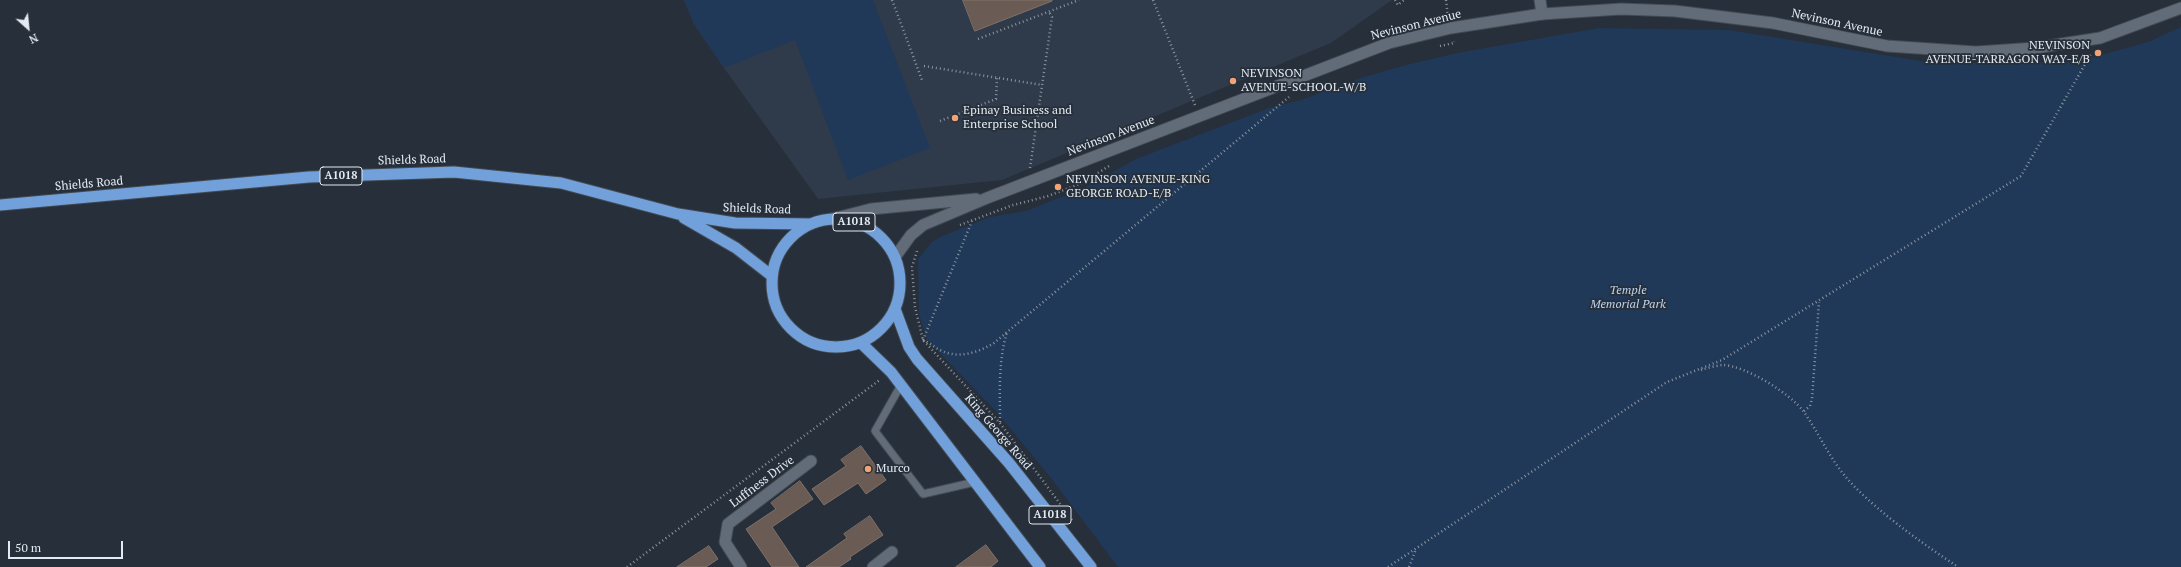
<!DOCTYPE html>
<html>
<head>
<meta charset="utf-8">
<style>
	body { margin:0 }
	#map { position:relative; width:2181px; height:567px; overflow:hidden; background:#262f3a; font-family:"PT Serif",serif }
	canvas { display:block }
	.north { position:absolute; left:8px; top:8px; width:40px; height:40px; -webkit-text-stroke:3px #262f3a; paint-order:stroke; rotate:153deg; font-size:11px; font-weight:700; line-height:16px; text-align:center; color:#e4eaf1 }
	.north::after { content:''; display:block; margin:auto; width:14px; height:18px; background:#e4eaf1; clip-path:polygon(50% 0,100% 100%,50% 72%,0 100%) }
	.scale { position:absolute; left:8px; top:541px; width:115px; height:18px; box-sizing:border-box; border:2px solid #e4eaf1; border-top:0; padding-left:5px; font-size:12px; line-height:14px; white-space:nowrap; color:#e4eaf1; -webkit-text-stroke:3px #262f3a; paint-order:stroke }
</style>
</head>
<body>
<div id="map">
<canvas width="2181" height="567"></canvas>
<div class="north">N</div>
<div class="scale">50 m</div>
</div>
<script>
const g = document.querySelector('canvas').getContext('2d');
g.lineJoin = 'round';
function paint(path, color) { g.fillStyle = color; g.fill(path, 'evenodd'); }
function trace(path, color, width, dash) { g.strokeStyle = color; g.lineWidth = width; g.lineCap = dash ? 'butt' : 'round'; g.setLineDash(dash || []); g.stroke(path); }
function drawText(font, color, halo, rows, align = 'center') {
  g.font = font + ' "PT Serif",serif'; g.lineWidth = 3.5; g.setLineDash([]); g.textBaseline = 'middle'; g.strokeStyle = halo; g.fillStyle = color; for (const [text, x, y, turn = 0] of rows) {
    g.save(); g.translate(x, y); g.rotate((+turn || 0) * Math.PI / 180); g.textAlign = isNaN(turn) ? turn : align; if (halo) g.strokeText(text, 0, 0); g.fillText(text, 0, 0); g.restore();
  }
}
const built = new Path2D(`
	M684 0H1392L1331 43 1002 180 818 199 724 68 694 24Z`);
const green = new Path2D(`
	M684 0H873L930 148 848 180 795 40 724 68 694 24Z
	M2181 27V567H1118L1051 478 995 410 927 340 919 314 918 259 932 242 940 237 990 217 1026 211 1084 188 1136 159 1269 108 1301 100 1361 78 1406 65 1457 53 1599 28 1729 30 1933 63 2076 62 2148 42Z`);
const building = new Path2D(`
	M963 0H1052V1L975 31Z
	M861 446 886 480 866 494 858 483 824 505 812 489 846 466 841 460Z
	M800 481 813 499 772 527 799 567H772L746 529 776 509 771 503Z
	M870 516 883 535 850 557 851 559 839 567H806L847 538 844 534Z
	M986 545 998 561 991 567H956Z
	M709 546 718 559 706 567H677Z`);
const path = new Path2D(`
	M892 0 922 80
	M1153 0 1195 105
	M1395 0 1398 5 1404 0
	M1446 0 1448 17
	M978 39 1079 0
	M1440 46 1454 43V41
	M924 66 1042 85
	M940 121 996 99 997 78
	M1030 168 1052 17 1049 12
	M960 225 1013 205 1048 196 1082 183 1109 166
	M917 251 912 267 913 281 915 307 923 340 1000 423 1072 520
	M923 340 972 221
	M923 340C930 343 935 348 942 351 960 359 979 352 994 343L1289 97
	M1701 370C1707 368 1715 366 1722 365 1745 365 1791 394 1804 412 1822 438 1830 461 1853 485 1883 516 1922 543 1958 567
	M1804 411 1810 406 1812 399 1819 302
	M1000 422C1000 392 998 362 1007 332
	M627 567 881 379
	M1388 567 1667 382 1722 360 2021 176 2092 52
	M1409 567 1416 549`);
const service = new Path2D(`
	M901 385 875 431 923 494 975 482`);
const minor = new Path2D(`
	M1540 0 1542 14
	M741 567 725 542 728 524 811 461
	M873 567 892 552`);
const tertiary = new Path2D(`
	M832 219 871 209 976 199
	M895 257 911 235 923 225 987 198 1389 43 1451 28 1542 14 1621 9 1675 11 1773 23 1887 46 1976 52 2035 48 2100 38 2181 8`);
const trunk = new Path2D(`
	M0 205 309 177 454 172 561 183 678 214 735 223 811 224
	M684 218 736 248 772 276
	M772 283a64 64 0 1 1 128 0a64 64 0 1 1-128 0Z
	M895 309 909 347 917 359 1009 463 1091 567
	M861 343 891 372 1040 567`);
const markers = [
	[2098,53,4,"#efa377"],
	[1233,81,4,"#efa377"],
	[955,118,4,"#efa377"],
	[1058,187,4,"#efa377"],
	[868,469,4,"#efa377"]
];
const shields = [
	[341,176,42],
	[854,222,42],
	[1050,515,42]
];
const shieldNames = [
	["A1018",341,176],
	["A1018",854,222],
	["A1018",1050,515]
];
const streetNames = [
	["Nevinson Avenue",1837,23,12],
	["Nevinson Avenue",1416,25,-14],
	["Nevinson Avenue",1111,136,-21],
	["Shields Road",412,160,-2],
	["Shields Road",89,184,-5],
	["Shields Road",757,209,2],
	["King George Road",998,432,49],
	["Luffness Drive",762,482,-37]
];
const poiNames = [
	["NEVINSON",2090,46,"right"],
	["AVENUE-TARRAGON WAY-E/B",2090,60,"right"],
	["NEVINSON",1241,74],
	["AVENUE-SCHOOL-W/B",1241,88],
	["Epinay Business and",963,111],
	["Enterprise School",963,125],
	["NEVINSON AVENUE-KING",1066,180],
	["GEORGE ROAD-E/B",1066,194],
	["Murco",876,469]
];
const parkNames = [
	["Temple",1628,291],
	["Memorial Park",1628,305]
];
paint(built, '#2f3b4a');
paint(green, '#203959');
paint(building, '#6a5c54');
trace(building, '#807168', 1);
trace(service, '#424a53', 9);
trace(minor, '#424a53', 13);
trace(tertiary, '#424a53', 13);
trace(trunk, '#424a53', 13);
trace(path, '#8e959e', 2.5, [1, 3]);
trace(service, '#626b78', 7);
trace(minor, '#626b78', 11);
trace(tertiary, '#626b78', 11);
trace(trunk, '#72a0da', 11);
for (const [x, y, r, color] of markers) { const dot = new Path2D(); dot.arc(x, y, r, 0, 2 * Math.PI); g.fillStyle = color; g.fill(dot); trace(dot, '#262f3a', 1.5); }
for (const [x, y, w] of shields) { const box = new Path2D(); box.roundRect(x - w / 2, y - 9, w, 18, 3); g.fillStyle = '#262f3a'; g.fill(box); trace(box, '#e4eaf1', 1); }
drawText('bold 11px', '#e4eaf1', null, shieldNames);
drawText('12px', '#e4eaf1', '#262f3a', streetNames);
drawText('12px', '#e4eaf1', '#262f3a', poiNames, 'left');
drawText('italic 12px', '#bdd4f1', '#262f3a', parkNames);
</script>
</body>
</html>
